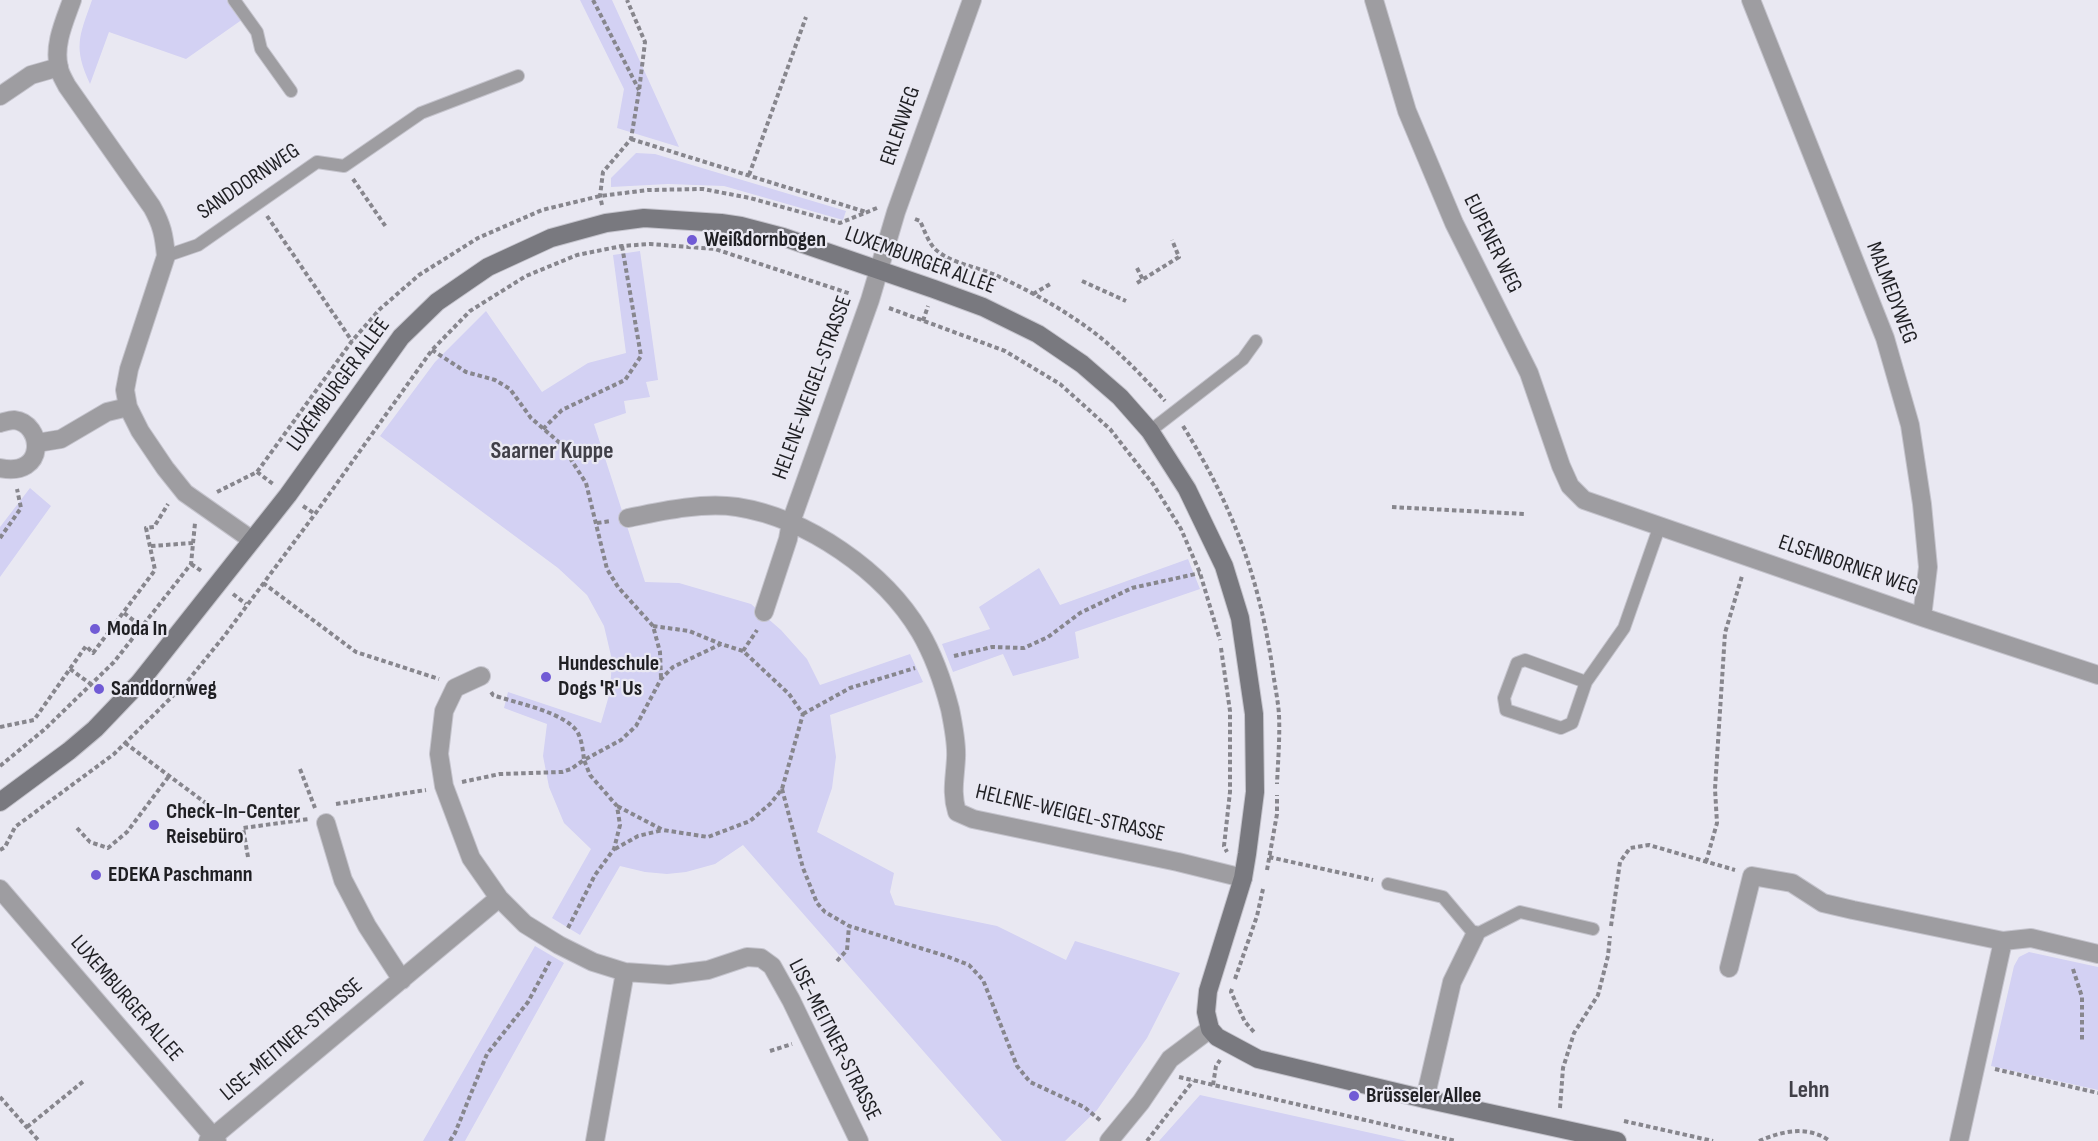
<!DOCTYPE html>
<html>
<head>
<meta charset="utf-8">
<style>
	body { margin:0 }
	canvas { display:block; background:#e9e8f2 }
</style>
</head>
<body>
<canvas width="2098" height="1141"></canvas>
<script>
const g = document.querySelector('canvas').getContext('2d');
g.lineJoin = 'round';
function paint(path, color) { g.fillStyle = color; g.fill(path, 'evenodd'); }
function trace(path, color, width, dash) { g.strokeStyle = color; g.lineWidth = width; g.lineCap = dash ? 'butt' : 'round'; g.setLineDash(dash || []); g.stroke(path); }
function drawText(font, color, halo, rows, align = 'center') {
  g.font = font + ' "Sofia Sans Condensed",sans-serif'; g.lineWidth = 4.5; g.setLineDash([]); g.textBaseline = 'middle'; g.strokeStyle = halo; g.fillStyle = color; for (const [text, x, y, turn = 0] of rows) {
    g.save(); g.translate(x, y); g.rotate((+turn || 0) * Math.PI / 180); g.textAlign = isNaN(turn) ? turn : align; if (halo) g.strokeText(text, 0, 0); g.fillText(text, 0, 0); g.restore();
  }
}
const green = new Path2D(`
	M92 0H229L243 19 186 59 109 32 90 84C73 47 79 37 92 0Z
	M580 0H612L679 147 617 128 624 89Z
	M636 153 655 154 846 211 843 220 724 186 668 184 611 187V178Z
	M640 251 658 380 646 382 650 397 624 401 626 413 594 424 645 582 679 583 751 604 781 630 807 659 820 685 910 654 923 682 830 715 836 757 832 788 817 832 894 873 890 892 895 905 997 926 1066 960 1075 941 1180 973 1147 1038 1097 1110 1065 1141H1002L743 845 715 864 686 872 667 874 645 872 620 866 580 935 552 918 591 849 564 823 549 787 543 756 547 724 504 708 508 692 601 723 610 692 612 660 604 626 587 595 558 568 380 436 435 362 486 311 542 392 588 363 626 353 613 255Z
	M30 488 51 506 0 577V527Z
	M1188 559 1200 589 1075 632 1079 658 1013 676 1003 654 953 672 942 644 990 629 979 607 1039 568 1060 605Z
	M535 946 564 963 465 1141H423Z
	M2029 952 2098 967V1090L1991 1066 2014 966 2019 957Z
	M1200 1095 1407 1141H1159Z`);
const path = new Path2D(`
	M593 0 639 90
	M631 139 866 212
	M749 175 806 17
	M353 179 386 227
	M602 205 600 196 603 172 631 139 639 91 645 42 627 0
	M267 216 352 341
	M915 219 920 221C924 229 928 242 935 249 950 263 974 266 993 274 1022 287 1052 303 1078 321 1111 343 1138 371 1165 401
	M1137 268 1143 280
	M942 270 947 257
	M1082 281 1126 301
	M1137 283 1179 257 1172 240
	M1033 294 1052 283
	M889 308 1005 351 1060 384 1110 429 1153 484 1181 529 1200 573 1220 640
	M923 321 928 306
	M432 350 466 372 495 380 510 389 531 418 561 444 586 483 607 569 618 587 653 626 660 652 661 678
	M1183 426C1232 505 1258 574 1272 665 1274 682 1278 699 1279 715 1280 738 1278 761 1277 784
	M543 429 562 410 625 380 641 356 622 246
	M257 472 273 484
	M217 492 257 472 352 341 380 309 419 275 478 238 542 210 600 196 648 190 703 189 750 198 840 223 877 208
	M303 506 315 514
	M1392 507 1524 514
	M597 523 611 521
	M0 538 21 508 17 489
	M151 546 193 543
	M191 564 203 572
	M263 583 356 652 439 679
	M233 594 246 604
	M124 613 142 627
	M653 626 689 631 721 644
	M1221 648 1230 711V792L1224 846 1227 852
	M743 651 757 630
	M954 656 992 647 1024 648 1048 637 1080 613 1132 588 1200 573
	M70 669 92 685
	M803 714 850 688 915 668
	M0 727 34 720 86 646 93 653 155 570 146 528 154 527 168 504
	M125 743 215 810
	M0 766 45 729 114 662 191 564 195 523
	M300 769 315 808
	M462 782 500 774 562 772 571 769 584 760C583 751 582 741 578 733 566 712 515 703 493 695L491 692
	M782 789 803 868 817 903 825 912 849 926 946 956 969 965 983 980 1017 1066 1030 1082 1084 1107 1101 1121
	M336 804 426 790
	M77 828 90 842 108 848 127 832 169 776
	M615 849 638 836 663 830
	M0 850 5 847 15 827 114 754 186 683 225 635 315 514 432 350 470 311 526 276 577 255 622 246 650 244 715 249 851 294
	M248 857 243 828 309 819
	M1269 857 1373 880
	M1706 862 1717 823 1715 789 1725 633 1742 576
	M1267 870 1277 814V795
	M1611 926 1620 862 1630 848 1649 845 1735 870
	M568 928 595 875 614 849 620 825 617 806 590 775 584 760 621 740 636 726 661 679 673 667 721 644 743 651 789 694 803 714 782 789 770 804 750 821 708 837 663 830 617 806
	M837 961 847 950 849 926
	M2073 969 2082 997V1040
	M1235 979 1257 916 1263 889
	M1232 989 1231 992 1245 1022 1254 1032
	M770 1051 792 1044
	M1995 1069 2098 1093
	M1179 1077 1456 1141
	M1213 1085 1216 1066 1220 1060
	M0 1097 39 1141
	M1560 1108 1563 1068 1574 1033 1598 995 1608 956 1610 936
	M1624 1121 1713 1141
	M27 1127 85 1080
	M450 1141 455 1133 487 1054 528 1002 550 961
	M1147 1141 1193 1081
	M1759 1141C1783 1131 1807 1125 1830 1141`);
const lane = new Path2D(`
	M234 0 257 32 261 49 291 91
	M166 256 198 245 317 162 344 166 421 113 518 76
	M1150 431 1243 359 1256 341
	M1586 682 1525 660 1517 663 1504 698 1506 710 1561 728 1572 723 1586 682 1624 628 1660 525
	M1388 884 1443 897 1475 935 1520 912 1593 929`);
const street = new Path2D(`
	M72 0C65 20 53 45 59 68 60 74 64 80 67 86L152 207C162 225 164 235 166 256L129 369 125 390 128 407 140 431 165 468 185 493 252 540
	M1374 0 1407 111 1454 223 1529 373 1561 466 1570 486 1584 500 1922 617 2098 675
	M1751 0 1885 338 1910 425 1922 504 1928 567 1922 617
	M0 96 31 75 59 67
	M0 423C4 422 10 420 14 420 44 423 47 478 0 468
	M37 443 61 439 107 412 128 407
	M628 518C662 511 702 502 737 507 807 518 884 571 920 632 934 656 943 682 950 709 953 724 957 743 956 758 955 779 951 792 957 812L973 819 1178 862 1243 878
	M764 612 788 539 791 522 870 300 896 212 972 0
	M481 676 455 688 444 711 439 754 444 786 471 858 499 898 525 924 559 945 593 962 625 972 669 975 708 970 747 957 761 958 772 966 791 1000 859 1141
	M326 823 343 880 367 926 402 980
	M0 889 217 1141
	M1729 968 1752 876 1792 883 1823 903 1853 910 2003 941 2031 938 2098 954
	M1425 1099 1452 982 1475 935
	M208 1141 499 898
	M595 1141 625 972
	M1109 1141 1141 1102 1170 1059 1210 1029
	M1959 1141 2003 941`);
const secondary = new Path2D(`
	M0 802 69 751 95 729 139 683 288 495 401 337 437 302 488 267 551 238 606 223 644 218 721 223 741 226 783 237 934 289 983 307 1038 334 1082 364 1120 397 1150 431 1187 489 1224 566 1240 618 1254 714 1255 792 1247 854 1243 878 1208 991 1206 1012 1210 1029 1217 1037 1258 1059 1425 1099 1617 1141`);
const markers = [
	[692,240,6,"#715bd5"],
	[95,629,6,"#715bd5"],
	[546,677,6,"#715bd5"],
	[99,689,6,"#715bd5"],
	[154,825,6,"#715bd5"],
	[96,875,6,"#715bd5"],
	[1354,1096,6,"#715bd5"]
];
const streetNames = [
	["ERLENWEG",901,126,-71],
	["SANDDORNWEG",249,182,-34],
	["EUPENER WEG",1492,244,64],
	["LUXEMBURGER ALLEE",920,261,20],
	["MALMEDYWEG",1891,293,69],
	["LUXEMBURGER ALLEE",339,385,-54],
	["HELENE-WEIGEL-STRASSE",813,388,-70],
	["ELSENBORNER WEG",1848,566,19],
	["HELENE-WEIGEL-STRASSE",1070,814,13],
	["LUXEMBURGER ALLEE",126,999,49],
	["LISE-MEITNER-STRASSE",292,1040,-40],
	["LISE-MEITNER-STRASSE",834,1040,63]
];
const poiNames = [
	["Weißdornbogen",704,240],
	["Moda In",107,629],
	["Hundeschule",558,664],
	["Dogs 'R' Us",558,689],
	["Sanddornweg",111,689],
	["Check-In-Center",166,812],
	["Reisebüro",166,837],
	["EDEKA Paschmann",108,875],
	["Brüsseler Allee",1366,1096]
];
const neighbourhoodNames = [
	["Saarner Kuppe",552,452],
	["Lehn",1809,1091]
];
paint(green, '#d3d1f3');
trace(lane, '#c5c4cd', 14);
trace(street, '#c5c4cd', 20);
trace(secondary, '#c5c4cd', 20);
trace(path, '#87868d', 4, [4.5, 3]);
trace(lane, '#9e9da1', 12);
trace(street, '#9e9da1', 18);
trace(secondary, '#79797f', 18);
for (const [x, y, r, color] of markers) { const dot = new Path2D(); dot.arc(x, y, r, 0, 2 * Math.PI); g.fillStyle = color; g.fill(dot); trace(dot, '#e9e8f2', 2); }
drawText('22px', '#1f1f23', '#e9e8f2', streetNames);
drawText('bold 22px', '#1f1f23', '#e9e8f2', poiNames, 'left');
drawText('bold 24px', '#403f47', '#e9e8f2', neighbourhoodNames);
</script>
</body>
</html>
